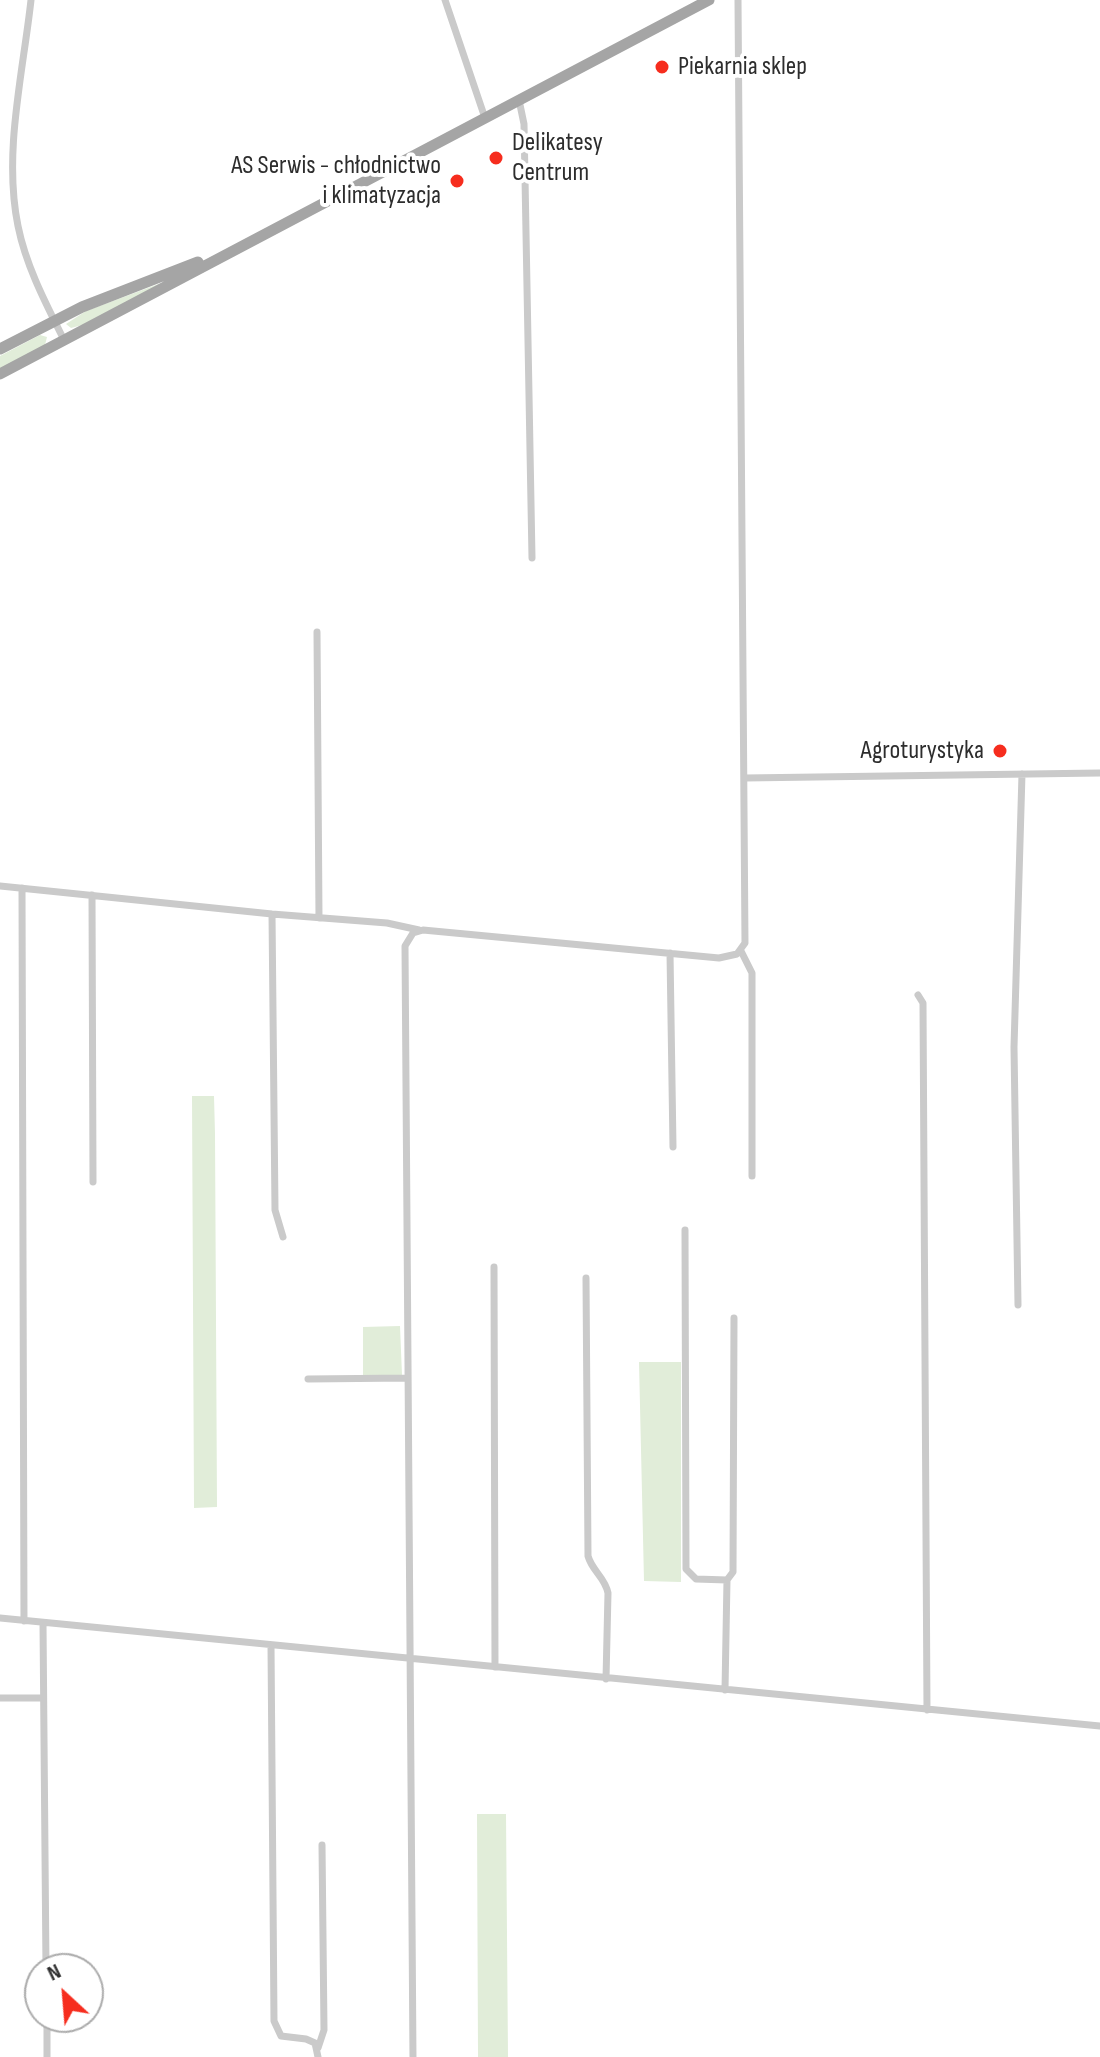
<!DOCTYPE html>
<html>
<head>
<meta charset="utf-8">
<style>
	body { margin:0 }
	#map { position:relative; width:1100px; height:2057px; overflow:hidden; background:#fff; font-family:"Sofia Sans Condensed",sans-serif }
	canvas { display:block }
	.north { position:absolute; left:24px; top:1953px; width:80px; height:80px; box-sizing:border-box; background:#fff; border:2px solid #ababab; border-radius:50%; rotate:334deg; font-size:22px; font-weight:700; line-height:32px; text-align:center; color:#2d2d2d }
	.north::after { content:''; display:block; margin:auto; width:28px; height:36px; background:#f62d1e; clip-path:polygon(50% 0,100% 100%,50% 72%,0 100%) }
</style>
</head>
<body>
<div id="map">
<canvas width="1100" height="2057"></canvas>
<div class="north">N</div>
</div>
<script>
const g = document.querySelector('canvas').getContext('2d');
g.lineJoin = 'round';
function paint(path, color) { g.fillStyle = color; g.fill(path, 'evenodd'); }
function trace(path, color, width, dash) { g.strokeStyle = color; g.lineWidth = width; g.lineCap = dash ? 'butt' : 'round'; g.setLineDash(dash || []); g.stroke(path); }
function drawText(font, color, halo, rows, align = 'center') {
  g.font = font + ' "Sofia Sans Condensed",sans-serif'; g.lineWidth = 8; g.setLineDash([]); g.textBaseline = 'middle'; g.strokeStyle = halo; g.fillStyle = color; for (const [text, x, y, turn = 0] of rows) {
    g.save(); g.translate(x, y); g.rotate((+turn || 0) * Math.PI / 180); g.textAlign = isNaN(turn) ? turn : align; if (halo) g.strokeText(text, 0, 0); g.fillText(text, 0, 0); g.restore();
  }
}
const green = new Path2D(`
	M164 282 86 324 71 328 66 324 86 311Z
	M40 335 47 337 45 345 0 369V356Z
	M192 1096H214L215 1134 217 1507 194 1508Z
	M400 1326 402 1375H363V1327Z
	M639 1362H681V1582L644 1581Z
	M477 1814H506L508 2057H478Z`);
const minor = new Path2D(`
	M31 0C23 73 3 153 18 226 26 266 46 304 64 340
	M445 0 485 118
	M519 100 524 124 532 558
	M317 632 319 918
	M745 778 1100 773
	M0 886 272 914 387 923 419 930
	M22 888 24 1621
	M92 895 93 1182
	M272 914 275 1210 283 1237
	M741 951 752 973V1176
	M670 953 673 1147
	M918 995 923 1003 927 1710
	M685 1230 686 1569 696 1579 727 1580 725 1690
	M494 1267 495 1667
	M586 1278 588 1556C592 1571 605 1577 608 1593L606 1679
	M1018 1305 1014 1047 1022 774
	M308 1379 408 1378
	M727 1580 733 1572 734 1318
	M0 1618 1100 1726
	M43 1623 46 1969
	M271 1645 274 2021 281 2036 306 2039 315 2043 318 2057
	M0 1698H43
	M47 2017V2057
	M318 2048 324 2030 322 1845
	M413 2057 405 946 413 933 423 930 719 958 737 954 745 943 738 0`);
const primary = new Path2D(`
	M0 349 82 307 198 262
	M0 374 709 0`);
const markers = [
	[662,67,8,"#f62d1e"],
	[496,158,8,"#f62d1e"],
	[457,181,8,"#f62d1e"],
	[1000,751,8,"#f62d1e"]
];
const poiNames = [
	["Piekarnia sklep",678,67],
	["Delikatesy",512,143],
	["Centrum",512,173],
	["AS Serwis - chłodnictwo",441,166,"right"],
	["i klimatyzacja",441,196,"right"],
	["Agroturystyka",984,751,"right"]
];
paint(green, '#e1edd9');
trace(minor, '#cacaca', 7);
trace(primary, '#a5a5a5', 11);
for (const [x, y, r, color] of markers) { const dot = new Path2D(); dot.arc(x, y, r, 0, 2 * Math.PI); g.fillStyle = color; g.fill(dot); trace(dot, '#fff', 3); }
drawText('26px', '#2d2d2d', '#fff', poiNames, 'left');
</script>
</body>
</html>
